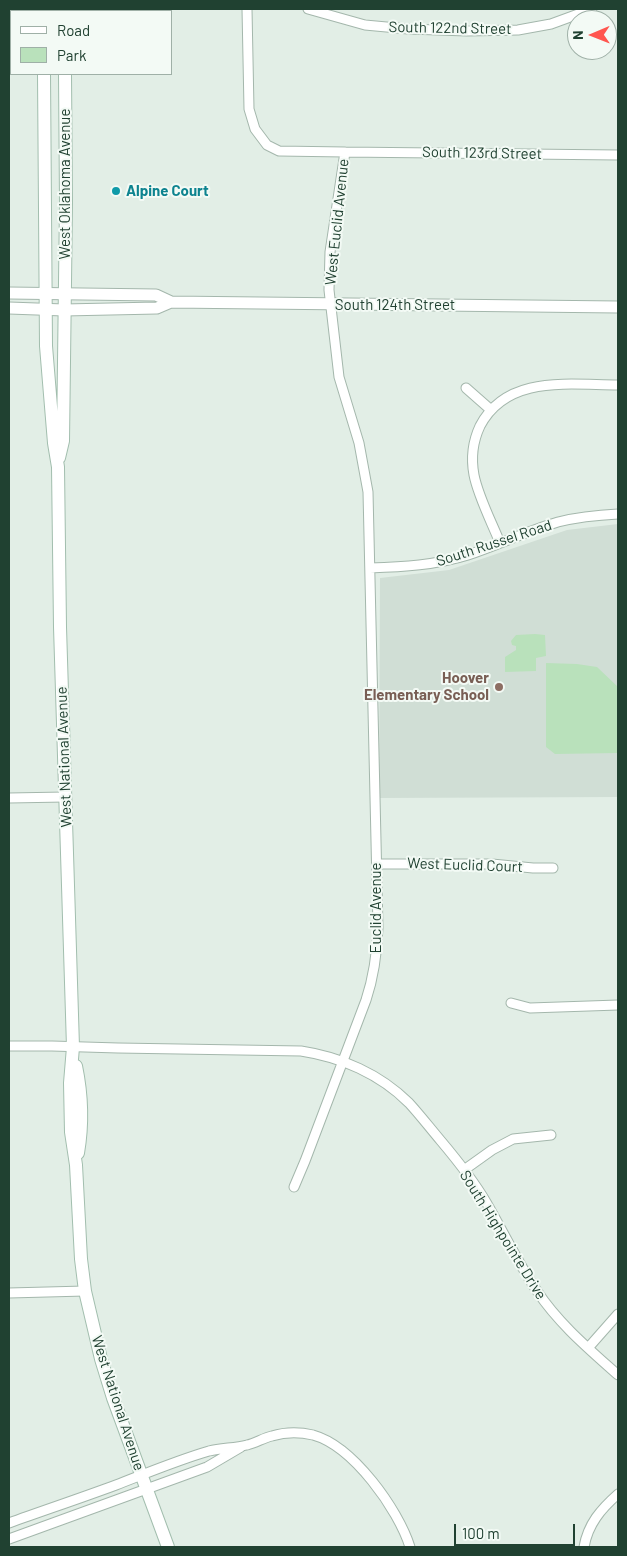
<!DOCTYPE html>
<html>
<head>
<meta charset="utf-8">
<style>
	body { margin:0 }
	#map { position:relative; width:627px; height:1556px; overflow:hidden; background:#e2eee6; font-family:Barlow,sans-serif }
	canvas { display:block }
	.frame { position:absolute; inset:0; border:10px solid #204131; pointer-events:none }
	.legend { position:absolute; left:10px; top:10px; width:162px; height:65px; box-sizing:border-box; background:#f3faf5; border:1px solid #9fb0a7; margin:0; padding:6px 9px; list-style:none; font-size:15px; color:#204131 }
	.legend li { display:flex; align-items:center; gap:10px; height:25px }
	.legend b { width:25px; border:1px solid #9fb0a7 }
	.north { position:absolute; left:567px; top:10px; width:50px; height:50px; box-sizing:border-box; background:#f3faf5; border:1px solid #9fb0a7; border-radius:50%; rotate:269deg; font-size:14px; font-weight:700; line-height:20px; text-align:center; color:#204131 }
	.north::after { content:''; display:block; margin:auto; width:18px; height:22px; background:#ff564f; clip-path:polygon(50% 0,100% 100%,50% 72%,0 100%) }
	.scale { position:absolute; left:454px; top:1524px; width:121px; height:22px; box-sizing:border-box; border:2px solid #204131; border-top:0; padding-left:6px; font-size:15px; line-height:18px; white-space:nowrap; color:#204131; -webkit-text-stroke:4px #f3faf5; paint-order:stroke }
</style>
</head>
<body>
<div id="map">
<canvas width="627" height="1556"></canvas>
<div class="frame"></div>
<ul class="legend">
<li><b style="height:6px;background:#fff"></b>Road</li>
<li><b style="height:14px;background:#b9e1bb"></b>Park</li>
</ul>
<div class="north">N</div>
<div class="scale">100 m</div>
</div>
<script>
const g = document.querySelector('canvas').getContext('2d');
g.lineJoin = 'round';
function paint(path, color) { g.fillStyle = color; g.fill(path, 'evenodd'); }
function trace(path, color, width, dash) { g.strokeStyle = color; g.lineWidth = width; g.lineCap = dash ? 'butt' : 'round'; g.setLineDash(dash || []); g.stroke(path); }
function drawText(font, color, halo, rows, align = 'center') {
  g.font = font + ' Barlow,sans-serif'; g.lineWidth = 4; g.setLineDash([]); g.textBaseline = 'middle'; g.strokeStyle = halo; g.fillStyle = color; for (const [text, x, y, turn = 0] of rows) {
    g.save(); g.translate(x, y); g.rotate((+turn || 0) * Math.PI / 180); g.textAlign = isNaN(turn) ? turn : align; if (halo) g.strokeText(text, 0, 0); g.fillText(text, 0, 0); g.restore();
  }
}
const built = new Path2D(`
	M618 524V797L379 798 380 578 449 570 567 530Z`);
const green = new Path2D(`
	M535 634 545 635 546 656 536 658V671L505 672V657L516 650V646L512 645 511 641 516 635Z
	M546 663 577 664 597 667 618 687V753L555 754 546 747Z`);
const minor = new Path2D(`
	M247 9 249 109 255 129 267 145 279 151 345 152 330 252 329 290 339 377 359 443 368 492 378 928C377 954 374 976 366 1000L305 1161 294 1187
	M308 9 365 25 408 29 467 31 518 30 551 24 592 9
	M345 152 618 155
	M466 388 491 410
	M500 543C492 523 478 496 474 475 471 459 473 441 480 426 507 374 570 385 618 385
	M370 568C403 567 436 565 468 555 498 545 527 531 558 522 578 517 598 515 618 514
	M9 798 65 797
	M377 864H492L533 868H553
	M511 1003 530 1008 618 1005
	M9 1046H52L118 1048 301 1051C341 1057 380 1074 409 1103 420 1115 430 1128 441 1141 457 1160 473 1180 486 1202 503 1231 518 1263 537 1291 559 1324 589 1349 618 1375
	M464 1170 492 1150 513 1139 551 1135
	M9 1293 85 1291
	M588 1348 618 1314
	M9 1523C45 1510 81 1498 116 1485 147 1473 178 1460 209 1451 222 1448 235 1448 247 1445 256 1443 263 1438 272 1436 285 1432 300 1432 313 1435 353 1446 398 1509 410 1547
	M9 1539 207 1467 241 1447
	M584 1547C588 1524 601 1509 618 1494`);
const tertiary = new Path2D(`
	M9 293 156 295 171 302
	M9 308 64 310 157 308 171 302 618 307`);
const secondary = new Path2D(`
	M43 9V11
	M66 11V9
	M44 74 46 346 54 443 58 467 60 627 73 1047 70 1083 71 1132 76 1165 81 1259 85 1291 101 1359 113 1398 168 1547
	M59 458 63 441 66 203 65 74
	M76 1066C82 1095 83 1124 78 1153`);
const markers = [
	[116,191,5,"#0f9aa8"],
	[499,687,5,"#8d6e63"]
];
const streetNames = [
	["South 122nd Street",450,28,1],
	["South 123rd Street",482,153,1],
	["West Oklahoma Avenue",65,184,-90],
	["West Euclid Avenue",337,222,-84],
	["South 124th Street",395,305],
	["South Russel Road",494,543,-18],
	["West National Avenue",64,757,-92],
	["West Euclid Court",465,865,2],
	["Euclid Avenue",376,908,-90],
	["South Highpointe Drive",503,1235,58],
	["West National Avenue",118,1403,72]
];
const cultureNames = [
	["Alpine Court",126,191]
];
const educationNames = [
	["Hoover",489,678],
	["Elementary School",489,695]
];
paint(built, '#d0ded5');
paint(green, '#b9e1bb');
trace(minor, '#a4b7ac', 11);
trace(tertiary, '#a4b7ac', 13);
trace(secondary, '#a2beae', 14);
trace(minor, '#fff', 9);
trace(tertiary, '#fff', 11);
trace(secondary, '#fff', 12);
for (const [x, y, r, color] of markers) { const dot = new Path2D(); dot.arc(x, y, r, 0, 2 * Math.PI); g.fillStyle = color; g.fill(dot); trace(dot, '#f3faf5', 2); }
drawText('15px', '#204131', '#f3faf5', streetNames);
drawText('bold 15px', '#0d838f', '#f3faf5', cultureNames, 'left');
drawText('bold 15px', '#785e54', '#f3faf5', educationNames, 'right');
</script>
</body>
</html>
